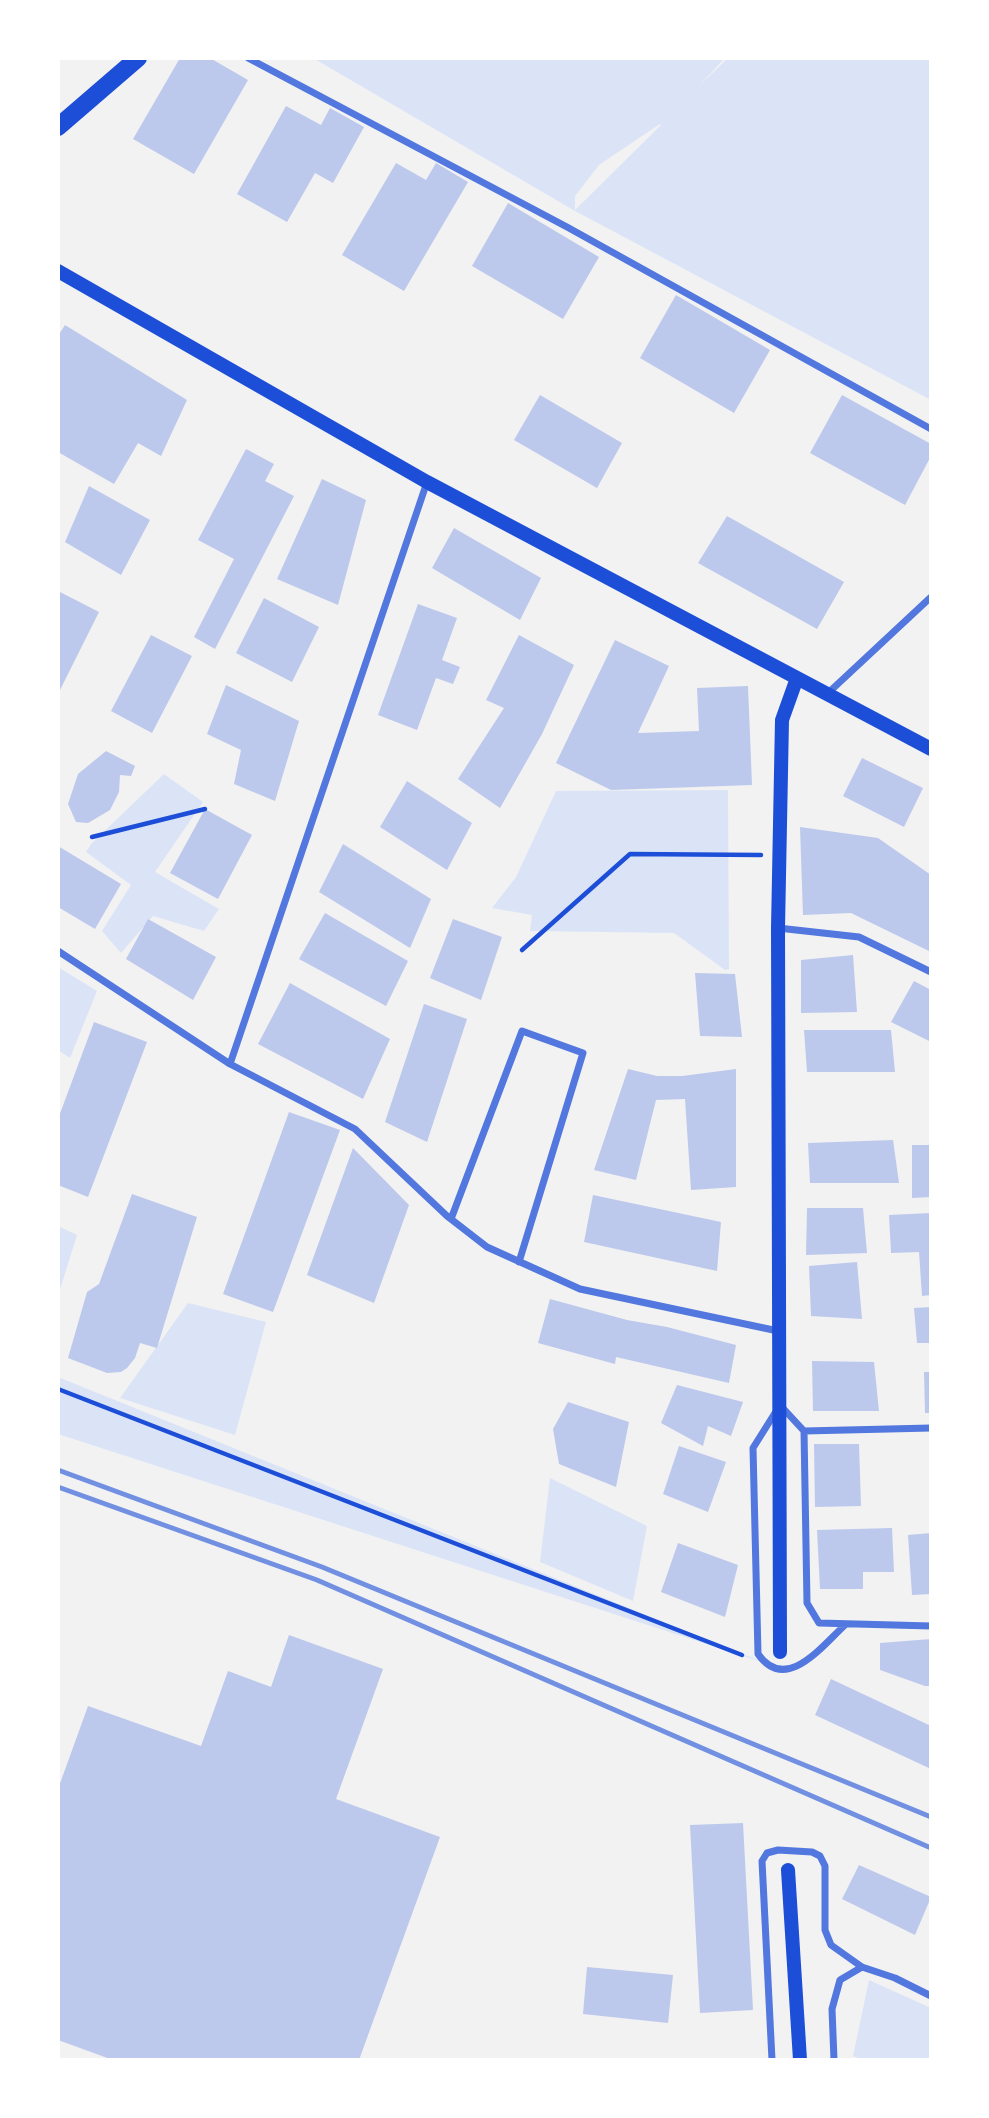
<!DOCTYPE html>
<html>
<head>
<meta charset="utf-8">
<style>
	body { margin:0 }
	#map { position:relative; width:989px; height:2118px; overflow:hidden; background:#f2f2f2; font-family:Georgia,serif }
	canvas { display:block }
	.frame { position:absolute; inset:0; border:60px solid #fff; pointer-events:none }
</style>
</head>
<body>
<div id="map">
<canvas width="989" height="2118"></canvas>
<div class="frame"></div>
</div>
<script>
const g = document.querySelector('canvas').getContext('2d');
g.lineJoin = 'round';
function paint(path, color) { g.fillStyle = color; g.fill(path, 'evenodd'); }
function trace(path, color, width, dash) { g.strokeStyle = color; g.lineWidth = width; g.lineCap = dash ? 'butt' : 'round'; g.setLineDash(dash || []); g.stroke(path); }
const green = new Path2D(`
	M313 58H725L699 86 728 58H931V400L575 211ZM660 124 661 125 575 210V196L599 165Z
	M164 774 203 802 155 872 219 909 204 931 153 916 121 953 102 931 131 885 86 852 91 844Z
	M728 790 729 969 725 970 674 933 530 931 532 915 492 908 516 877 556 791Z
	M58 967 97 991 70 1058 58 1050Z
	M58 1226 77 1235 58 1296Z
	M188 1303 266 1322 235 1435 120 1398Z
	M58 1377 765 1663 58 1434Z
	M550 1478 647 1526 633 1601 540 1562Z
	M869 1980 931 2008V2060H863L853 2056Z`);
const building = new Path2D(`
	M180 58H210L248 80 194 174 133 139Z
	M286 106 321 125 330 108 364 127 333 183 315 173 287 222 237 194Z
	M396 163 426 180 436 163 468 182 404 291 342 255Z
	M508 203 599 257 563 319 472 266Z
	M676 295 770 350 734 413 640 358Z
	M65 325 187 400 161 456 138 443 114 484 58 452V336Z
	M540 395 622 443 597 488 514 440Z
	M842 395 931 444V456L905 505 810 453Z
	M246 449 274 464 265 481 294 496 215 649 194 637 234 559 198 540Z
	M322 479 366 500 338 605 277 579Z
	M89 486 150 520 121 575 65 542Z
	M727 516 844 582 817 629 698 563Z
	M454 528 541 578 520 620 432 568Z
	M58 591 99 612 58 694Z
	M264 598 319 627 292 682 236 653Z
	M418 604 457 618 442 660 460 667 453 684 436 678 417 730 378 715Z
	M151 635 192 656 152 733 111 711Z
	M519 635 574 665 542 734 500 808 458 779 504 708 486 700Z
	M615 640 669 666 638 733 699 731 697 688 748 686 752 785 611 790 556 763Z
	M226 685 299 721 275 801 234 784 241 750 207 734Z
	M106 751 135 766 131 776 120 775 119 792 110 810 88 823 76 822 68 804 78 774Z
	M862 758 923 788 904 827 843 796Z
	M407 781 472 823 447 870 380 827Z
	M205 809 252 835 218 899 170 873Z
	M800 827 878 838 931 875V952L851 913 803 915Z
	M343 844 431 899 410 948 319 892Z
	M58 846 121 884 95 929 58 907Z
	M325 913 408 961 386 1006 299 959Z
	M148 919 216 957 193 1000 126 959Z
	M453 919 502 937 481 1000 430 978Z
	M853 955 857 1012 801 1013V960Z
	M695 973 735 974 742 1037 700 1036Z
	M914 981 931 990V1042L891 1022Z
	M290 983 390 1039 363 1099 258 1044Z
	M424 1004 467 1019 427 1142 385 1122Z
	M94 1022 147 1042 88 1197 58 1185V1119Z
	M804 1030H891L895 1072H807Z
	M628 1069 657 1076H682L736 1069V1187L691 1190 685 1099 656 1100 636 1180 594 1170Z
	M289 1112 340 1130 273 1312 223 1294Z
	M893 1140 899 1183H810L808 1143Z
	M912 1145H931V1197L912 1198Z
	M353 1148 409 1205 374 1303 307 1275Z
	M132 1194 197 1217 157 1348 140 1343 135 1358 127 1368 121 1372 107 1373 68 1358 87 1292 99 1284Z
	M593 1195 721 1222 717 1271 584 1242Z
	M807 1208H863L867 1253 806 1255Z
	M931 1213V1295L922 1296 919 1252 891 1253 889 1215Z
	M857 1262 862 1319 811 1316 809 1266Z
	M550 1299 627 1320 667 1327 736 1345 729 1383 616 1357 615 1364 538 1343Z
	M931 1307V1343H917L914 1308Z
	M812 1361 874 1362 879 1411H813Z
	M924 1372H931V1413H925Z
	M677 1385 743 1402 731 1436 708 1426 703 1446 661 1423Z
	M568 1402 629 1422 616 1487 559 1464 553 1429Z
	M814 1444H859L861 1506 815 1507Z
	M679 1446 726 1462 708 1512 663 1494Z
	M892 1528 894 1572H863V1589H820L817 1530Z
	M931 1533V1594L912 1595 908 1535Z
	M678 1543 738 1565 725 1617 661 1592Z
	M289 1635 383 1669 336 1799 440 1837 359 2060H113L58 2040V1789L88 1706 201 1746 228 1671 271 1687Z
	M931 1639V1686H925L880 1670V1643Z
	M831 1679 931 1726V1769L815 1715Z
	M743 1823 753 2010 700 2013 690 1825Z
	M859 1865 931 1897 915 1935 842 1899Z
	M587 1967 673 1975 668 2023 583 2014Z`);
const path = new Path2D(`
	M92 837 205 809
	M522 950 630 854 761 855
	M58 1389 742 1655`);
const minor = new Path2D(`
	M248 58 567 227 931 429
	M827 694 931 597
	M778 928 859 937 931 972
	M58 951 230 1064 355 1129 447 1216 487 1247 580 1289 778 1331
	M230 1064 427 482
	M451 1219 522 1031 583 1053 519 1262
	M804 1431 780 1405 753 1448 758 1654C786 1694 822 1646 845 1625
	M804 1431 807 1603 819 1623 931 1626
	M804 1431 931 1428
	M772 2060 762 1861 767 1853 778 1850 812 1852 820 1856 825 1866V1930L831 1945 862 1967 895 1978 931 1996
	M834 2060 832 2009 840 1980 862 1967`);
const secondary = new Path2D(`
	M58 271 427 482 931 749
	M780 1652 778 928 782 720 797 678
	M788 1870 800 2060`);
const primary = new Path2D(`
	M58 127 138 58`);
const rail = new Path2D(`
	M58 1470 322 1567 931 1817
	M58 1487 317 1580 931 1848`);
paint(green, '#dbe4f7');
paint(building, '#bdc9ec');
trace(path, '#1d4ed8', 4.5);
trace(minor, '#5277de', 7);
trace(secondary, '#1d4ed8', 14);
trace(primary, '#1d4ed8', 18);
trace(rail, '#7290e2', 5);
</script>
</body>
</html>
